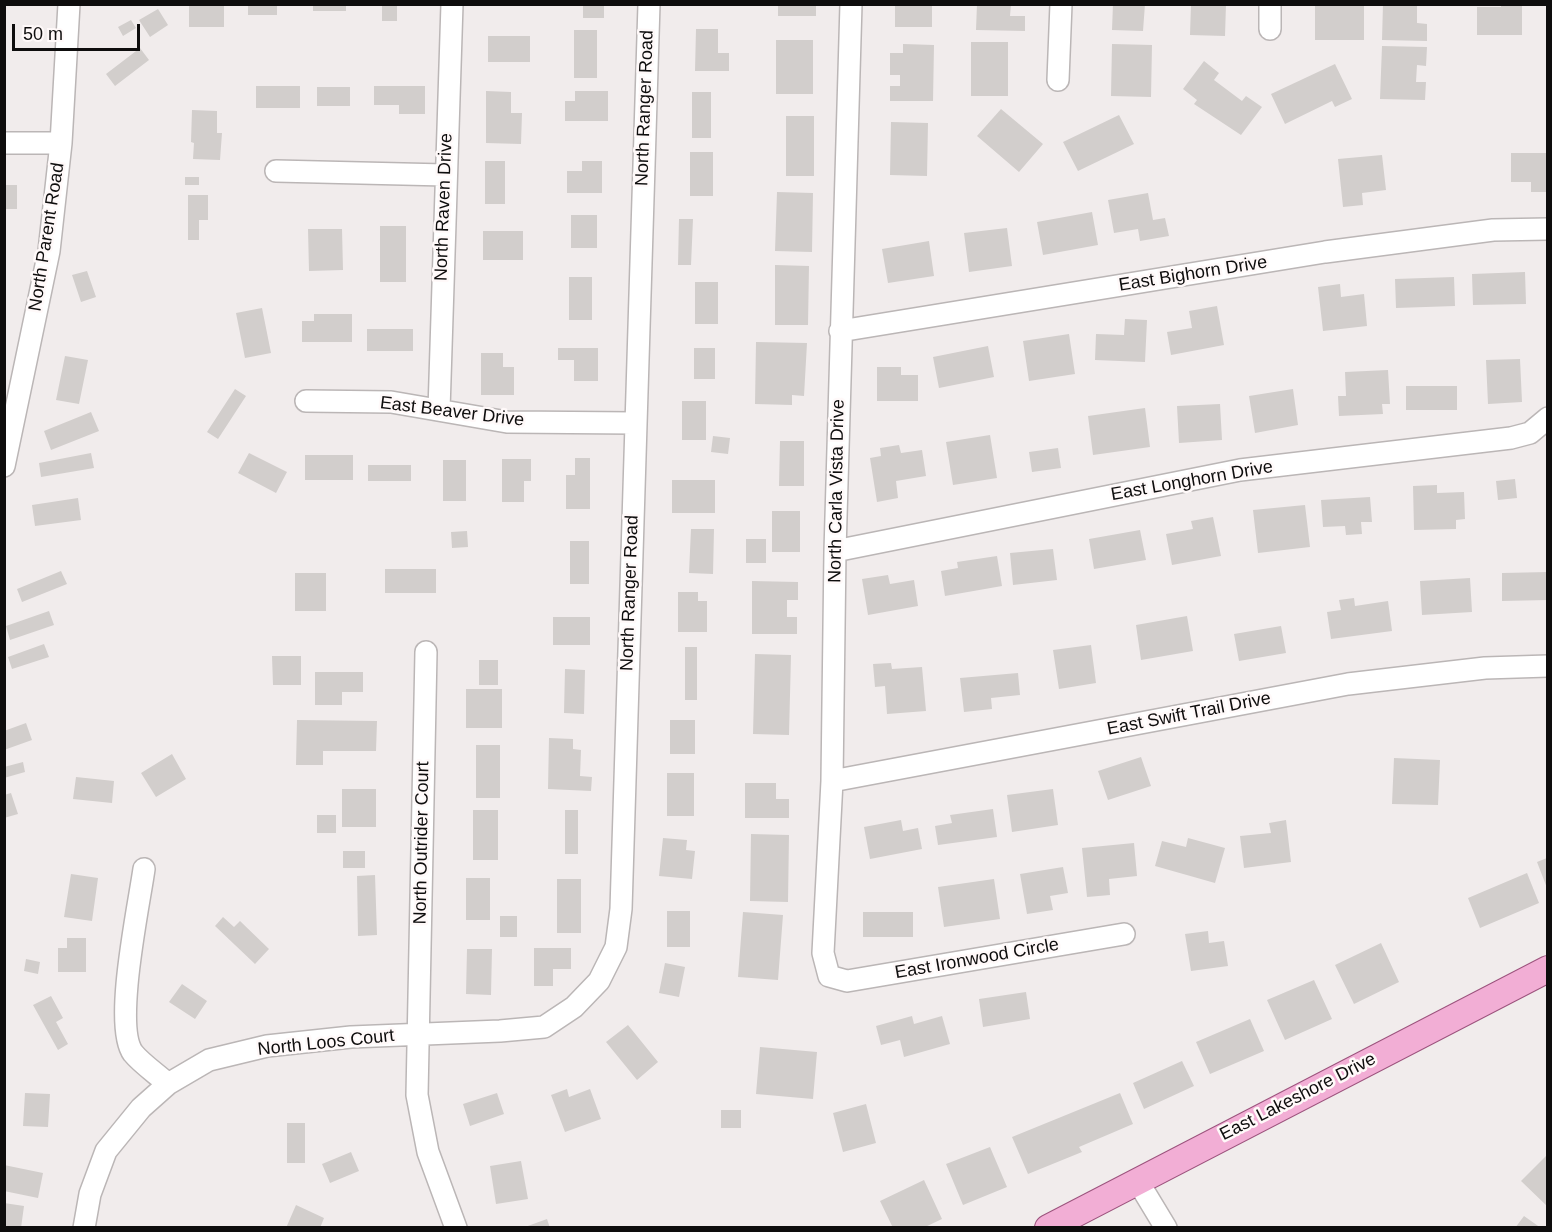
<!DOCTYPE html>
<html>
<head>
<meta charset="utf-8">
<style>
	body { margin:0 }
	#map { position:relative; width:1552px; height:1232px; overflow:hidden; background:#f1ecec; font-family:Arial,sans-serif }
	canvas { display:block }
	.frame { position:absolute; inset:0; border:6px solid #0e0d0d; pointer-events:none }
	.scale { position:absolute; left:12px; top:24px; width:128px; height:27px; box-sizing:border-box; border:3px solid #0e0d0d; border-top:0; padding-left:8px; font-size:18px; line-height:21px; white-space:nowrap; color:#0e0d0d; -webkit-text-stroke:4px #fff9f9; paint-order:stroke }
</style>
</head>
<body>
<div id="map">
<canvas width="1552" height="1232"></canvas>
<div class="frame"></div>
<div class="scale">50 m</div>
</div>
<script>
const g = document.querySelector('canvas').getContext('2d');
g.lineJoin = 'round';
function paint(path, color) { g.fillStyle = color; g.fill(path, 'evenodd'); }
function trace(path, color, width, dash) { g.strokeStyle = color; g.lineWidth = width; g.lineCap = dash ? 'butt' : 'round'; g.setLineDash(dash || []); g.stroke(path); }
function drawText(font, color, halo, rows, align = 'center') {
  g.font = font + ' Arial,sans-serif'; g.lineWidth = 5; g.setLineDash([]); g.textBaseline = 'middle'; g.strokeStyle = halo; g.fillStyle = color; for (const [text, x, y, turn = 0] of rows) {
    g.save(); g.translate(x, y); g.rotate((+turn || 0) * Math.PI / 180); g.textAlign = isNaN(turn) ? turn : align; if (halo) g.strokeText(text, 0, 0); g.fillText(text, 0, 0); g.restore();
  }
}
const building = new Path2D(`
	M189 4H224V27H189Z
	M248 4H277V15H248Z
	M313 4H346V11H313Z
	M382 4H397V21H382Z
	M583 4H604V18H583Z
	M778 4H816V16H778Z
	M895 4H932V27H895Z
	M977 4H1011L1010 16H1025V31L976 30Z
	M1113 4H1145L1143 31 1112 30Z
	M1191 4H1226L1225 36 1190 35Z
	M1315 4H1364V40H1315Z
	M1383 4H1417V23L1427 24V41L1382 40Z
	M1501 4H1522V35H1477V7H1501Z
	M158 9 168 25 150 37 139 20Z
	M131 20 136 28 123 36 118 27Z
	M696 29H718V53H729V71H695Z
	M574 30H597V78H574Z
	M488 36H530V62H488Z
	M776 40H813V94H776Z
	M971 42H1008V96H971Z
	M903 44 934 45 933 101H890V86H900V75H890V53H903Z
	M1112 44 1152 45 1151 97 1111 96Z
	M1382 46 1427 47 1426 66 1417 65 1416 82H1426L1425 100 1380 99Z
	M140 48 149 60 115 86 106 74Z
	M1204 61 1219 73 1214 80 1242 101 1246 96 1262 107 1241 135 1194 104 1197 100 1183 89Z
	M1335 64 1352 99 1335 107 1332 101 1285 124 1271 94Z
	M256 86H300V108H256Z
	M374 86H425V114H399V105H374Z
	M317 87H350V106H317Z
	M486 91 511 92V113H522L521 144 486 143Z
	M575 91H608V121H565V101H575Z
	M692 92H711V138H692Z
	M1001 109 1043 144 1019 172 977 136Z
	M192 110 217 111V133H222L220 160 193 159 194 143 191 142Z
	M1119 115 1134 144 1078 171 1063 142Z
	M786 116H814V176H786Z
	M891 122 928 123 927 176 890 175Z
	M690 152H713V196H690Z
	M1511 153H1548V192H1531V182H1511Z
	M1382 155 1386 190 1362 193 1363 205 1343 207 1338 159Z
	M485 161H505V204H485Z
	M582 161H602V193H567V171H582Z
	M185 177H199V185H185Z
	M4 185H17V209H4Z
	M777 192 813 193 812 252 775 251Z
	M1148 193 1153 220 1165 218 1169 236 1140 241 1138 229 1114 233 1108 200Z
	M188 195H208V220H199V240H188Z
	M1092 212 1098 245 1043 255 1037 222Z
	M571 215H597V248H571Z
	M679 219H693L691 265H678Z
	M380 226H406V282H380Z
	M1007 228 1012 266 969 272 964 233Z
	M308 229H342L343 270 309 271Z
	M483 231H523V260H483Z
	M929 241 934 276 888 283 882 249Z
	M775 265 809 266 808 325H775Z
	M87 271 96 297 81 302 72 275Z
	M1525 272 1526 304 1473 305 1472 274Z
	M569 277H592V320H569Z
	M1454 277 1455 306 1396 308 1395 279Z
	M695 282H718V324H695Z
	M1340 284 1341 297 1364 294 1367 326 1323 331 1318 287Z
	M1217 306 1224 345 1171 355 1167 332 1192 328 1189 311Z
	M262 308 271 353 245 358 236 313Z
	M314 314H352V342H302V321H314Z
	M1125 319 1147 320 1145 362 1095 360 1096 334 1124 335Z
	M367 329H413V351H367Z
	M1069 334 1075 374 1029 381 1023 341Z
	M756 342 807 343 804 396 792 395V405L755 404Z
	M988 346 994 377 939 388 933 357Z
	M558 348H598V381H574V360H558Z
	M694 348H715V379H694Z
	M481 353H503V367H514V395H481Z
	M65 356 88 360 79 404 56 400Z
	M1520 359 1522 402 1488 404 1486 360Z
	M877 367H901V375H918V401H877Z
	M1388 370 1390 404H1382L1383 414 1339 416 1338 396H1346L1345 372Z
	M1406 386H1457V410H1406Z
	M235 389 246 396 218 439 207 432Z
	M1293 389 1298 425 1255 433 1249 396Z
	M682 401H706V440H682Z
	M1220 404 1222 440 1179 443 1177 406Z
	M1145 408 1150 447 1093 455 1088 416Z
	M91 412 99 431 51 450 44 431Z
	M990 435 997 478 953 485 946 442Z
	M713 436 730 438 728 454 711 452Z
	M780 441H804V486H779Z
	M899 445 901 453 922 450 926 476 896 481 898 498 877 502 870 458 881 456 880 448Z
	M1058 448 1061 468 1032 472 1029 452Z
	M91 453 94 468 41 477 39 463Z
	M249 453 287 472 276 493 238 473Z
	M305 455H353V480H305Z
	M575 458H590V509H566V475H575Z
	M502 459H531V481H524V502H502Z
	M443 460H466V501H443Z
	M368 465H411V481H368Z
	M1515 479 1517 498 1498 500 1496 481Z
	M672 480H715V513H672Z
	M1437 485V493L1464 492 1465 519 1456 520V529L1414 530 1413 486Z
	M1370 497 1372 522H1361L1362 534 1346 535 1345 526 1323 527 1321 500Z
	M78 498 81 520 35 526 32 505Z
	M1305 505 1310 547 1258 553 1253 510Z
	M772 511H800V552H772Z
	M1213 517 1221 556 1172 565 1166 534 1193 529 1191 521Z
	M691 529H714L713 574 689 573Z
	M1140 530 1146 560 1094 569 1089 539Z
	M467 531 468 547 452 548 451 532Z
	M746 539H766V563H746Z
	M570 541H589V584H570Z
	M1053 549 1057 580 1013 585 1010 553Z
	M997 556 1002 586 945 596 941 571 958 568 957 562Z
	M385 569H436V593H385Z
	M61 571 67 584 22 602 17 589Z
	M1548 572V600L1502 601V573Z
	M295 573H326V611H295Z
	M888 575 890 584 914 580 918 606 868 615 862 579Z
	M1470 578 1472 612 1422 615 1420 581Z
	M752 581 798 582V600H787V617H797V634H752Z
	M678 592H698V601H707V632H678Z
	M1354 598 1355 606 1388 601 1392 631 1331 639 1327 612 1341 610 1339 600Z
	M49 611 54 625 10 640 6 626Z
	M1187 616 1193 651 1141 660 1136 625Z
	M553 617H590V645H553Z
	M1281 626 1286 653 1239 661 1234 634Z
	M44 644 49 657 12 669 8 657Z
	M1091 645 1096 683 1059 689 1053 650Z
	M685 647H697V700H685Z
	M755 654 791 655 789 735 753 734Z
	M272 656H301V685H273Z
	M479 660H498V685H479Z
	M891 663 892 669 922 667 926 711 887 714 885 686 875 687 873 664Z
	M565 669 585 670 584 714 564 713Z
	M315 672H363V692H342V705H315Z
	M1018 673 1020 695 991 698 992 709 964 712 960 678Z
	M466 689H502V728H466Z
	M297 720 377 721 376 751H323V765H296Z
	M670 720H695V754H670Z
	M26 723 32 740 4 750V731Z
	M549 738 573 739V749L581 750 580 776 592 777 591 791 548 789Z
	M476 745H500V798H476Z
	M172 754 186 779 156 797 141 773Z
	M1141 757 1151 786 1108 800 1098 771Z
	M1394 758 1440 760 1438 805 1392 804Z
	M23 762 25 772 4 778V767Z
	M667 773H694V816H667Z
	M76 777 114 781 112 803 73 799Z
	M745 783H776V799H789V818H745Z
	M342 789H376V827H342Z
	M1053 789 1058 825 1012 832 1007 795Z
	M11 793 18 814 4 818V795Z
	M993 809 997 837 938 845 935 826 952 823 950 815Z
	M473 810H498V860H473Z
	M565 810H578V854H565Z
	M317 815H336V833H317Z
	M901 820 903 831 918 828 922 849 870 859 864 827Z
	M1286 820 1291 862 1244 868 1240 836 1271 833 1269 823Z
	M751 834 789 835 788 902 750 901Z
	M663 838 687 840 686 850 695 851 692 879 659 876Z
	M1188 838 1225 848 1215 883 1155 866 1162 841 1186 847Z
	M1134 843 1137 876 1109 879 1110 895 1087 897 1082 848Z
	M343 851H365V868H343Z
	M1547 858V888L1537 862Z
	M1063 867 1068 893 1050 896 1053 910 1027 914 1020 874Z
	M1527 873 1539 903 1480 928 1468 898Z
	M71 874 98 878 92 921 64 917Z
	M375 875 377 935 358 936 357 876Z
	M466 878H490V920H466Z
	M557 879H581V933H557Z
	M994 879 1000 919 944 927 938 887Z
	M667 911H690V947H667Z
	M743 912 783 915 778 980 738 977Z
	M863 912H913V937H863Z
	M500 916H517V937H500Z
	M223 917 234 927 240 921 269 949 255 964 215 926Z
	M1208 931 1209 943 1224 941 1228 966 1191 971 1185 934Z
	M67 938H86V972H58V948H67Z
	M1381 943 1399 982 1354 1004 1335 965Z
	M534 948H571V969H553V986H534Z
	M467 949H492L491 995 466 994Z
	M26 959 40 962 38 974 24 971Z
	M665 963 685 967 679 997 659 993Z
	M1314 980 1332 1019 1285 1040 1267 1000Z
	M182 984 207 1001 195 1019 169 1002Z
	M1026 992 1030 1019 983 1027 979 999Z
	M51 996 63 1018 56 1022 68 1044 58 1050 33 1005Z
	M912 1016 914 1024 942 1016 950 1044 904 1057 900 1040 881 1045 876 1026Z
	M1250 1019 1264 1051 1210 1074 1196 1042Z
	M628 1025 658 1062 637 1080 606 1042Z
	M760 1047 817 1052 813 1099 756 1094Z
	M1182 1061 1194 1086 1144 1109 1133 1083Z
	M567 1089 569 1097 590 1089 601 1119 565 1132 551 1095Z
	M25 1093 50 1094 48 1127 23 1126Z
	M497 1093 504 1114 470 1126 463 1104Z
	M1120 1093 1133 1124 1079 1147 1082 1152 1028 1174 1012 1137Z
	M866 1104 876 1143 843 1152 833 1113Z
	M721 1110H741V1128H721Z
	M287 1123H305V1163H287Z
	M990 1147 1007 1187 963 1205 946 1164Z
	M351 1152 359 1171 330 1183 322 1164Z
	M1548 1154V1207L1521 1181Z
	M521 1161 528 1199 496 1204 490 1166Z
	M4 1165 43 1173 38 1198 4 1191Z
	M924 1180 942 1219 923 1228H893L880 1201Z
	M4 1203 24 1206 21 1228H4Z
	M296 1205 324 1218 320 1228H286Z
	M1524 1216 1541 1228H1515Z
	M547 1219 550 1228H525V1227Z`);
const minor = new Path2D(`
	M851 4 835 551 832 781 823 953 829 976 847 981 1124 934
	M1270 29V4
	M1058 80 1061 4
	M4 143H61
	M276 171 445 175
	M840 331 1325 252 1493 230 1548 229
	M306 401 391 402 507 422 634 423
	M439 410 452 4
	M4 466 49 251 61 143 69 4
	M835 551 1240 470 1511 438 1530 433 1548 418
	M426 652 417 1095 428 1152 456 1228
	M832 781 1348 684 1485 668 1548 666
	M144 869C139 905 113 1026 133 1053 142 1064 157 1074 168 1084
	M1137 1180 1166 1228
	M84 1228 90 1194 106 1151 141 1108 168 1084 209 1060 267 1046 351 1037 500 1031 544 1027 574 1007 599 981 616 947 621 909 649 4`);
const major = new Path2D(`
	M1048 1228 1548 969`);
const streetNames = [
	["North Ranger Road",645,108,-88],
	["North Raven Drive",444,207,-88],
	["North Parent Road",47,237,-81],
	["East Bighorn Drive",1193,274,-9],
	["East Beaver Drive",452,412,7],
	["East Longhorn Drive",1192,481,-10],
	["North Carla Vista Drive",837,491,-89],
	["North Ranger Road",630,593,-88],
	["East Swift Trail Drive",1189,714,-11],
	["North Outrider Court",422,843,-89],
	["East Ironwood Circle",977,959,-10],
	["North Loos Court",326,1043,-6],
	["East Lakeshore Drive",1298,1097,-27]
];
paint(building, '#d2cecc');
trace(minor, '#bbb6b6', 24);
trace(major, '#9c537d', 28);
trace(minor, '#fff', 21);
trace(major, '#f2aed5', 26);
drawText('18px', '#0e0d0d', '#fff9f9', streetNames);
</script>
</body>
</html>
